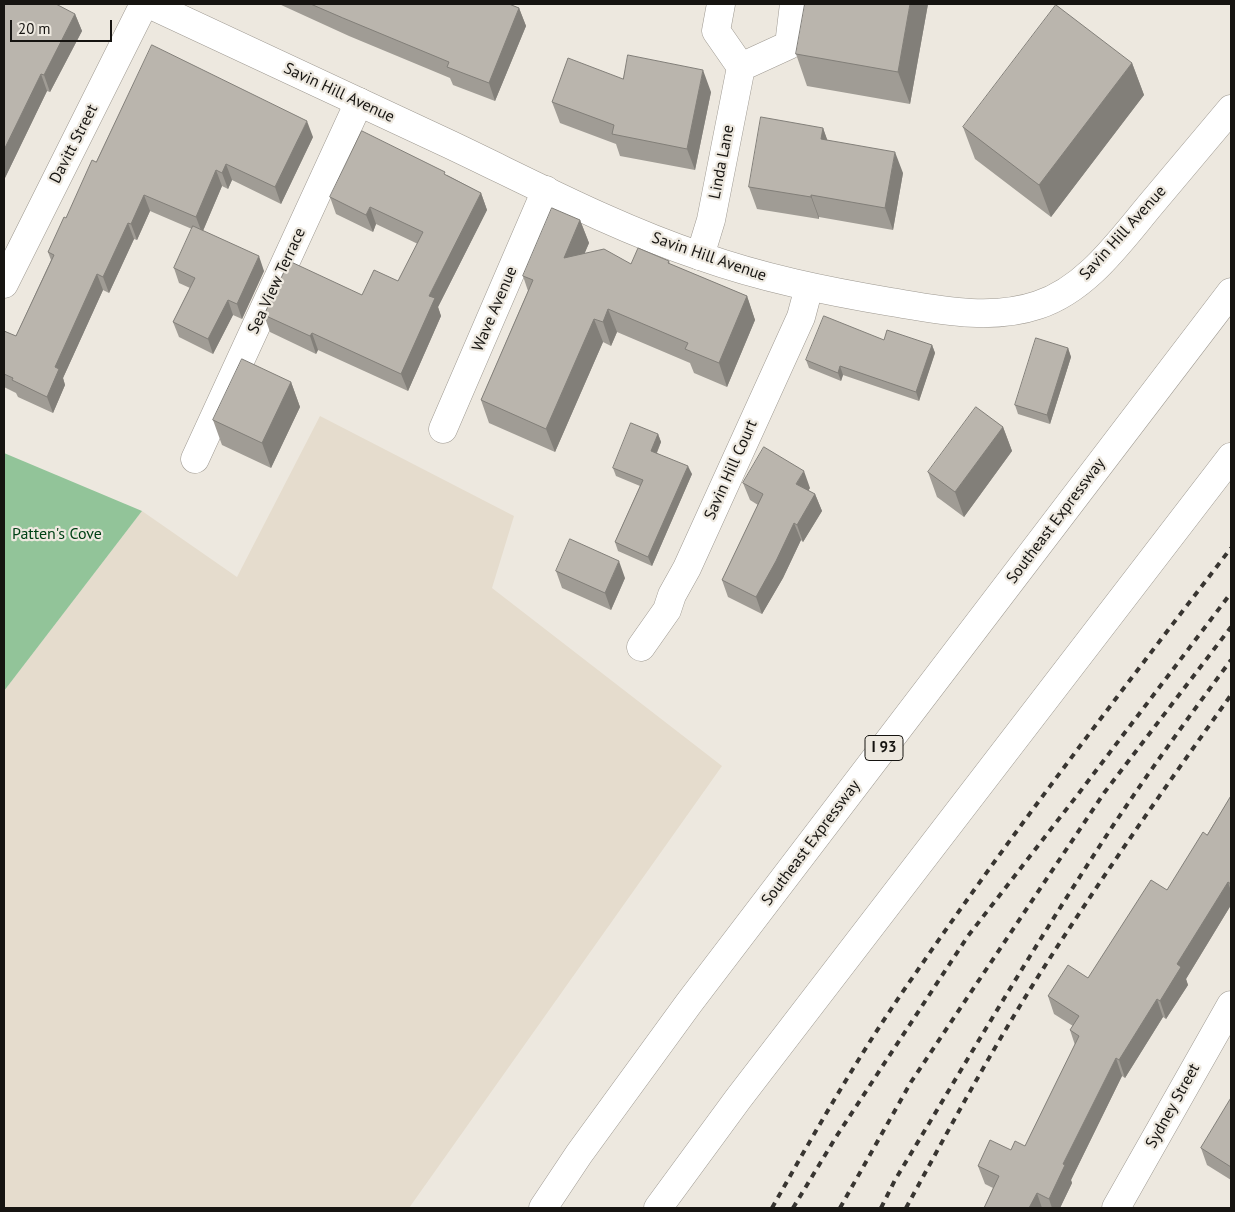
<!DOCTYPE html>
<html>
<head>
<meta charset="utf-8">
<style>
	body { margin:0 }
	#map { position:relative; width:1235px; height:1212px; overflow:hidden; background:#ede8df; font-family:"PT Sans",sans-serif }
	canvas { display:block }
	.frame { position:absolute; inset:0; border:5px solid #161411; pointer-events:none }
	.scale { position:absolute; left:10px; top:20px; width:102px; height:22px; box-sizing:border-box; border:2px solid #161411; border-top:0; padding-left:6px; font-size:15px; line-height:18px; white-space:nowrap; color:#161411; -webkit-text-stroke:4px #ede8df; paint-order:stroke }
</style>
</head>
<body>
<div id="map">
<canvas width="1235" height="1212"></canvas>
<div class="frame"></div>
<div class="scale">20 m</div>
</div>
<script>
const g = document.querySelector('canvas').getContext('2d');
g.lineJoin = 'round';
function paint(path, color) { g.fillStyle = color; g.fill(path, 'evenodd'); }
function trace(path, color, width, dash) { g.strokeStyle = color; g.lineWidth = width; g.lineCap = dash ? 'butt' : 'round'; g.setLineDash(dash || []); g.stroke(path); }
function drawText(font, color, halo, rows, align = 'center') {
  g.font = font + ' "PT Sans",sans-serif'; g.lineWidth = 4.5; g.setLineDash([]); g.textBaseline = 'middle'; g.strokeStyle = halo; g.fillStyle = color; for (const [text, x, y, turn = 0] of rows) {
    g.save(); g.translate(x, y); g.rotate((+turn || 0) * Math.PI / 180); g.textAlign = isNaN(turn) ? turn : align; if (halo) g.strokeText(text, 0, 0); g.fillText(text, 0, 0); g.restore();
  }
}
const built = new Path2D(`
	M320 416 514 516 492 588 722 766 409 1208H4V691L142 511 237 577Z`);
const green = new Path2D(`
	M4 453 142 511 4 691Z`);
const minor = new Path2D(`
	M741 67 789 45 794 4
	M700 256 711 220 741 67 716 31 721 4
	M4 284 144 4
	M443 429 546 190
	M195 459 359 102
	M641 647 667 610 672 595 687 568 801 317 809 287
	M1116 1208 1231 1005`);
const tertiary = new Path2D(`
	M149 4C250 51 351 98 451 145 533 184 614 227 700 256 762 278 826 291 891 302 939 310 991 321 1038 305 1087 289 1120 241 1152 203 1178 172 1205 140 1231 109`);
const motorway = new Path2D(`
	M543 1208 579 1154 689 1003 1231 292
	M658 1208 738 1099 1231 457`);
const rail = new Path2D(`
	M772 1208C816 1130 861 1051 913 977 1014 830 1123 689 1231 548
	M793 1208 836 1137 968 936 1079 793 1231 593
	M840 1208 911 1082 1104 793 1231 627
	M881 1208 895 1180C959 1074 1022 966 1090 861 1134 792 1182 726 1231 660
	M906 1208C949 1129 992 1049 1041 972 1101 878 1166 786 1231 695`);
const wall = new Path2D(`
	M4 4 75 14 82 31 50 92 47 91 4 180Z
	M279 4H509L519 8 526 26 495 101 453 85 450 78 349 36Z
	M928 4 910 104 807 86 796 54Z
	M1132 63 1144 95 1051 217 975 159 963 127Z
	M623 79 711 92 695 170 620 156 616 144 560 123 552 102Z
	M823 128 827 140 903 173 893 230 819 217V219L757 209 749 187Z
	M313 137 281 204 232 180 228 189 222 186 203 231 264 271 242 319 233 315 213 354 179 337 173 322 190 288 179 283 174 268 192 229 150 211 137 240 134 239 109 293 103 290 63 378 65 385 53 413 18 397 16 393 4 387V331L16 336 51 260 48 252 96 162Z
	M447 175 481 193 487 210 438 307 441 316 408 391 318 350 316 354 270 332 264 315 362 295 398 281 418 244 376 224 373 232 336 214 330 197Z
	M580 220 589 243 584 254 631 264 669 261 670 264 747 296 755 320 727 387 694 373 690 363 617 332 611 346 603 342 555 452 489 423 481 400 528 291 523 276Z
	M884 340 932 345 935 353 919 401 843 375 841 381 809 368 806 360Z
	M1068 348 1071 357 1050 424 1018 414 1015 405Z
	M291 382 300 407 271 468 222 445 213 420Z
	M1003 427 1012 451 964 517 937 497 928 472Z
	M658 434 661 442 657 453 692 474 652 566 618 551 615 542 640 486 616 476 613 468Z
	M743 483 810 488 808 490 815 494 822 511 803 542 801 540 783 578 762 614 728 597 722 580 758 505 750 500Z
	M556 571 625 578 611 610 562 588Z
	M1231 796V905L1186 979 1188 985 1166 1019 1163 1017 1125 1078 1122 1076 1071 1180 1072 1183 1060 1208H984L993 1188 985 1184 978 1166 1011 1150 1025 1146 1075 1045 1070 1030 1073 1026 1054 1014 1048 996 1088 978 1167 890 1207 835Z
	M1231 1098V1180L1207 1165 1201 1148Z`);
const shadedWall = new Path2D(`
	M910 4H928L910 104 898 72Z
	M519 8 526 26 495 101 489 83Z
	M75 14 82 31 50 92 44 75Z
	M1132 63 1144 95 1051 217 1039 185Z
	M703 70 711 92 695 170 687 149Z
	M41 74 47 91 4 180V150Z
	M307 121 313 137 281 204 275 187Z
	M823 128 831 150 821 139Z
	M895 152 903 173 893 230 885 208Z
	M226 164 232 180 228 189 222 173Z
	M216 170 222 186 202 233 196 217Z
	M481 193 487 210 438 307 441 316 408 391 401 374 429 296Z
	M144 195 150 211 137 240 131 224Z
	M811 195 819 217V219L811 197Z
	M370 207 376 224 373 232 366 215Z
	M580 220 589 243 573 281 564 258Z
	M128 223 134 239 109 293 103 277Z
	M259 256 264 271 242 319 237 304Z
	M97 274 103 290 63 378 65 385 53 413 47 397 55 367Z
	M747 296 755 320 727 387 719 363Z
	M228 300 233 315 213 354 208 339Z
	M608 309 617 332 611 346 603 322Z
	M594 319 603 342 555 452 546 429Z
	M312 333 318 350 316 354 310 336Z
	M932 345 935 353 919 401 916 392Z
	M1068 348 1071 357 1050 424 1047 415Z
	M840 366 843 375 841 381 838 373Z
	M291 382 300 407 271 468 262 443Z
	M1003 427 1012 451 964 517 955 492Z
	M658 434 661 442 654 459 651 451Z
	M688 466 692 474 652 566 648 557Z
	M804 471 810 488 802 501 796 484Z
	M815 494 822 511 803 542 797 525Z
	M794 523 801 540 783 578 762 614 756 597Z
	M619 561 625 578 611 610 605 593Z
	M1228 882 1231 891V905L1186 979 1188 985 1166 1019 1160 1001 1177 964Z
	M1157 999 1163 1017 1125 1078 1119 1060Z
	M1116 1058 1122 1076 1071 1180 1072 1183 1060 1208H1052L1049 1199 1063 1164Z
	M1037 1193 1042 1208H1029Z`);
const building = new Path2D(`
	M4 4H56L75 14 44 75 41 74 4 150Z
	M311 4H509L519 8 489 83 447 67 449 62 343 18Z
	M805 4H910L898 72 796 54Z
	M1056 5 1132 63 1039 185 963 127Z
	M152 45 307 121 275 187 226 164 222 173 216 170 196 217 144 195 131 224 128 223 103 277 97 274 55 367 59 369 47 397 12 380 13 378 4 374V331L16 336 54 255 48 252 64 217 66 218 92 160 96 162Z
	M628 55 703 70 687 149 612 134 614 125 552 102 568 58 623 79Z
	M761 117 823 128 821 139 895 152 885 208 811 195V197L749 187Z
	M362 131 445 172 444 174 481 193 429 296 435 298 401 374 312 333 310 336 264 315 289 261 362 295 374 270 398 281 423 232 370 207 366 215 330 197Z
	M552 208 580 220 564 258 604 249 631 264 638 248 669 261 668 263 747 296 719 363 685 349 688 343 608 309 603 322 594 319 546 429 481 400 533 280 523 276Z
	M193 226 259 256 237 304 228 300 208 339 173 322 195 278 174 268Z
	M824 316 884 340 887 330 932 345 916 392 840 366 838 373 806 360Z
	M1036 338 1068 348 1047 415 1015 405Z
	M242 359 291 382 262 443 213 420Z
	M976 407 1003 427 955 492 928 472Z
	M631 423 658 434 651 451 688 466 648 557 615 542 643 480 613 468Z
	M764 447 804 471 796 484 815 494 797 525 794 523 776 561 756 597 722 580 763 494 743 483Z
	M570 539 619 561 605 593 556 571Z
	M1231 796V884L1228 882 1177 964 1181 967 1160 1001 1157 999 1119 1060 1116 1058 1063 1164 1065 1165 1049 1199 1037 1193 1029 1208H984L999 1176 978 1166 990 1140 1011 1150 1015 1141 1025 1146 1079 1036 1070 1030 1079 1016 1048 996 1068 965 1088 978 1151 880 1167 890 1203 832 1207 835Z
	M1231 1098V1167L1201 1148Z`);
const shields = [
	[884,748,38]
];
const shieldNames = [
	["I 93",884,748]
];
const streetNames = [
	["Savin Hill Avenue",339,93,25],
	["Davitt Street",74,144,-63],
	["Linda Lane",722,162,-79],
	["Savin Hill Avenue",1123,233,-48],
	["Savin Hill Avenue",709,257,19],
	["Sea View Terrace",277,281,-65],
	["Wave Avenue",495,309,-67],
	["Savin Hill Court",731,470,-66],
	["Southeast Expressway",1056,521,-53],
	["Southeast Expressway",811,843,-53],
	["Sydney Street",1173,1106,-61]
];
const parkNames = [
	["Patten's Cove",57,534]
];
paint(built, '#e5dccd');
paint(green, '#92c499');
trace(minor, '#9e9991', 29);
trace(tertiary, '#9e9991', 29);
trace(motorway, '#9e9991', 29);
trace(minor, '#fff', 28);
trace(tertiary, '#fff', 28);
trace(motorway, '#fff', 28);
trace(rail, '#383531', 4, [6, 6]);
paint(wall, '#a09c95');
paint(shadedWall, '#827f79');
paint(building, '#bab5ad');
trace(building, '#827f79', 1);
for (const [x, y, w] of shields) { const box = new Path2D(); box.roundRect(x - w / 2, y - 12.5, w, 25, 4); g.fillStyle = '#ede8df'; g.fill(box); trace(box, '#161411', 1); }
drawText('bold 15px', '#161411', null, shieldNames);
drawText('16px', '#161411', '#ede8df', streetNames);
drawText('16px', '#004116', '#ede8df', parkNames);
</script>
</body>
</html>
